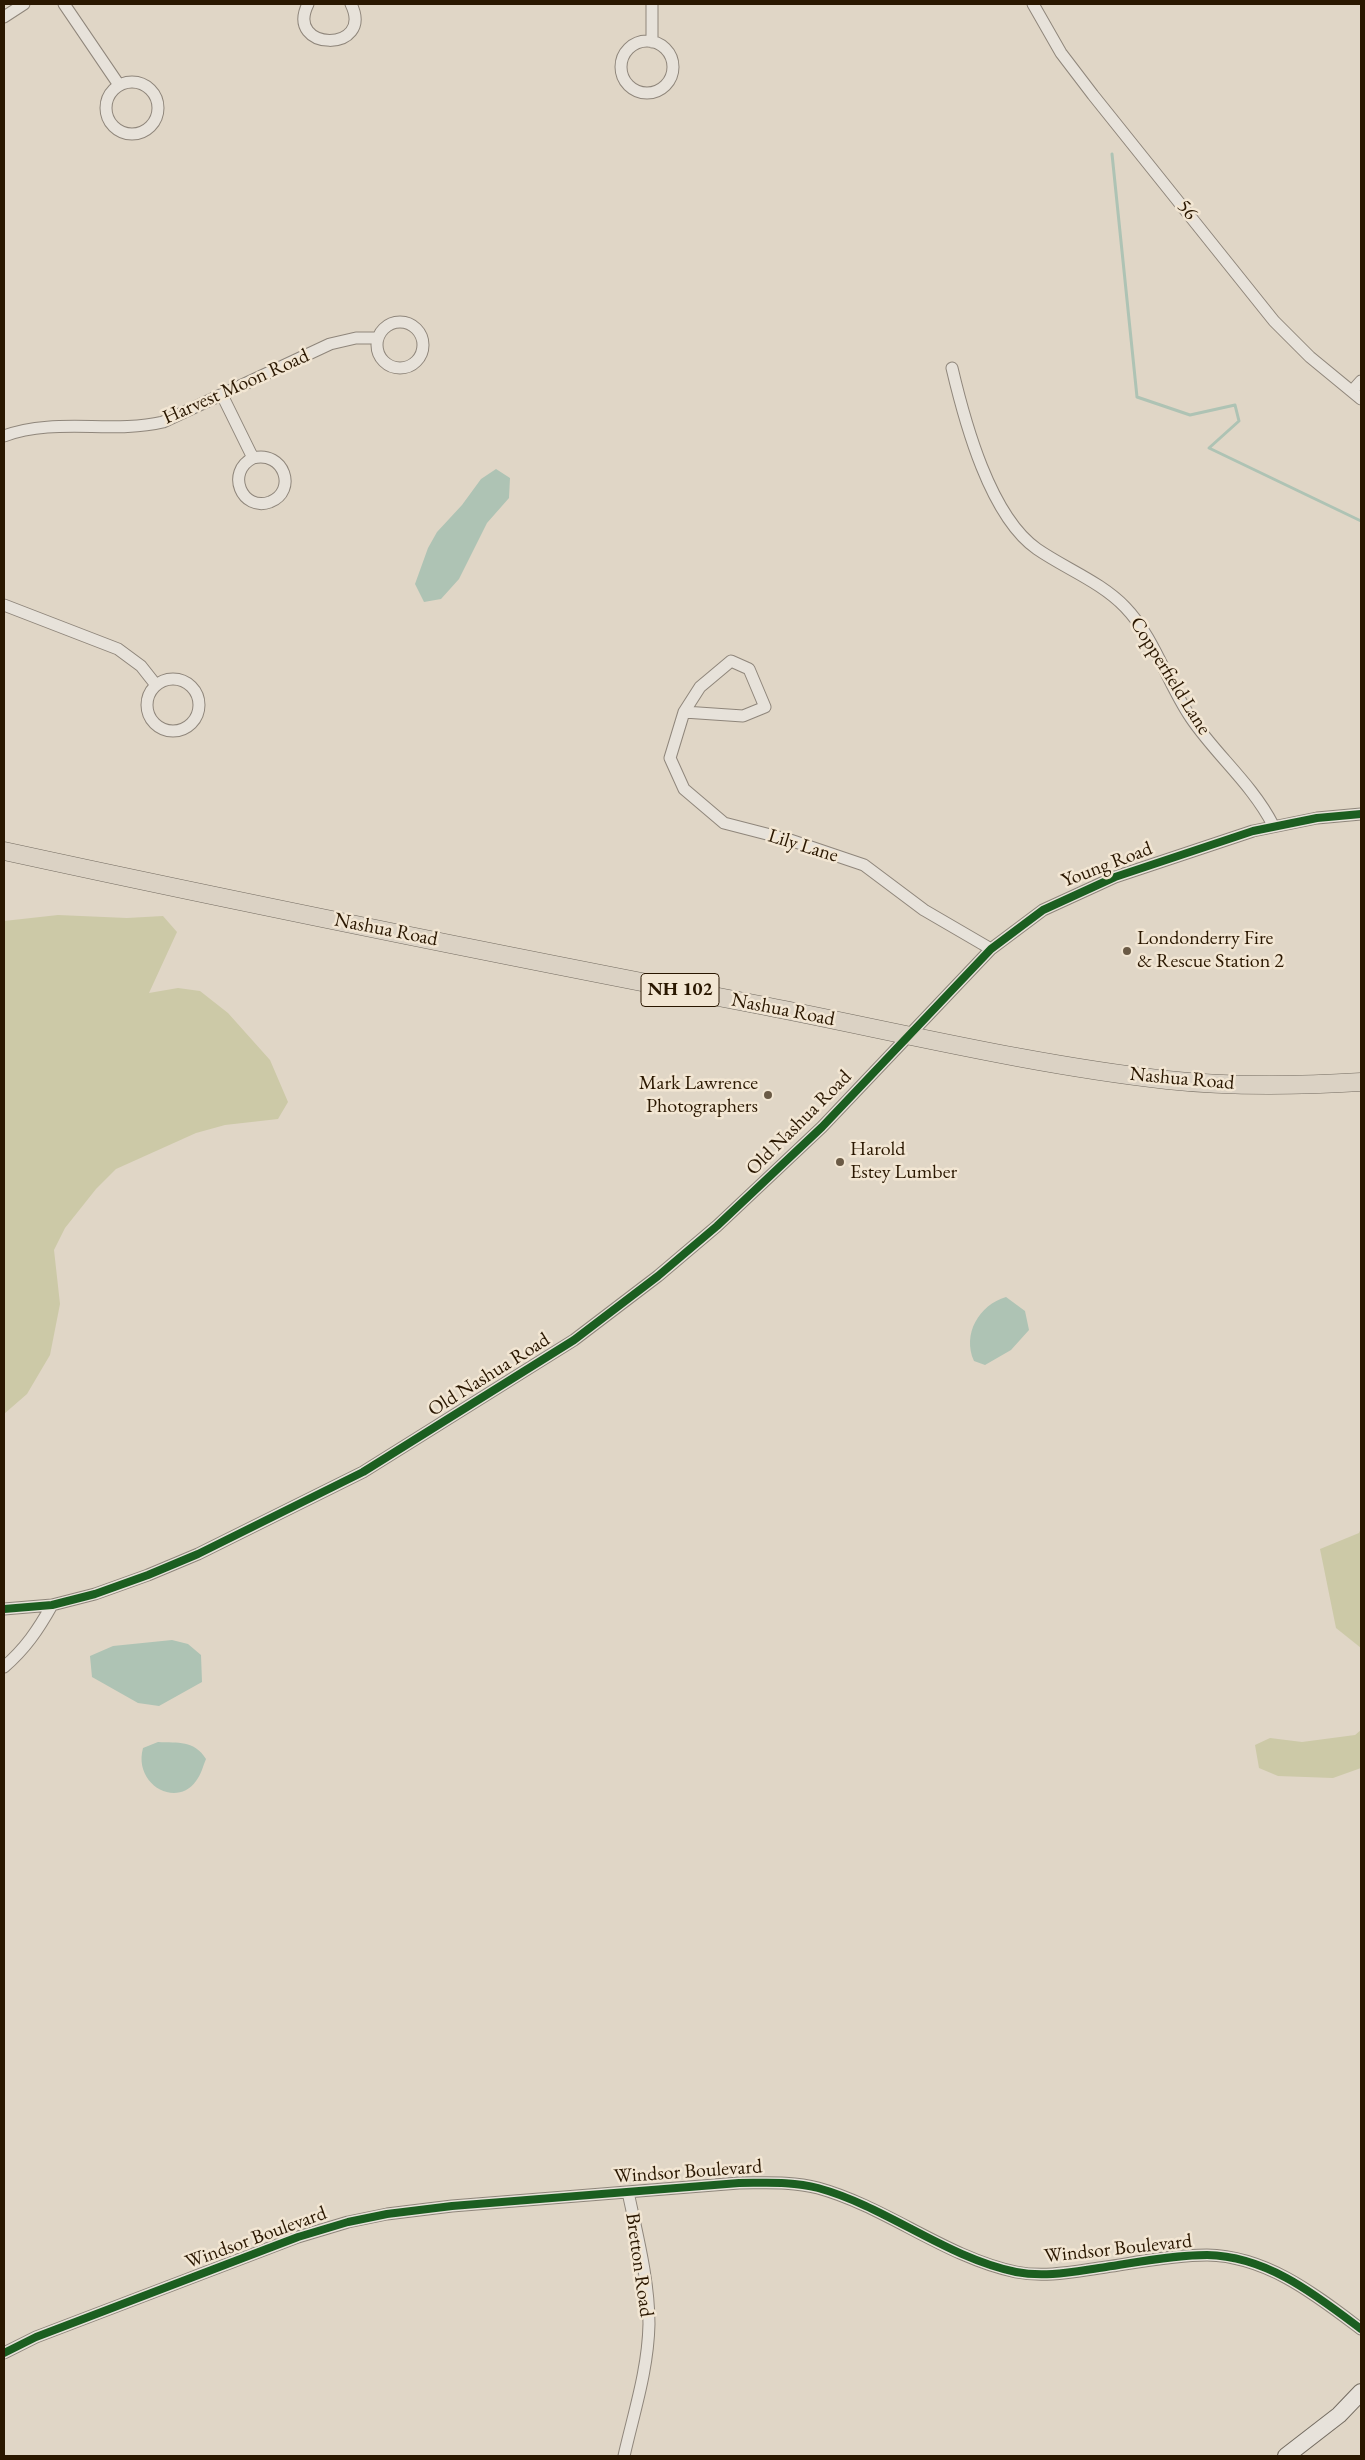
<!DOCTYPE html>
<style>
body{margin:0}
#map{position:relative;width:1365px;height:2460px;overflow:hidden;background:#e0d6c6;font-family:"EB Garamond",serif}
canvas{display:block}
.frame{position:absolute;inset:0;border:5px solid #2a1700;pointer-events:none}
</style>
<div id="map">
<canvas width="1365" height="2460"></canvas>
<div class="frame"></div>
</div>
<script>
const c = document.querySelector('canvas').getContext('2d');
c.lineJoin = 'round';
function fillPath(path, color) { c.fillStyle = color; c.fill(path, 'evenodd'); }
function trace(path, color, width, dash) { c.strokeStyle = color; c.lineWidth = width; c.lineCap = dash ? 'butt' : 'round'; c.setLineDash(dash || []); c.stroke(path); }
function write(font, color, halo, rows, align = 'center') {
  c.font = font + ' "EB Garamond",serif'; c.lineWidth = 5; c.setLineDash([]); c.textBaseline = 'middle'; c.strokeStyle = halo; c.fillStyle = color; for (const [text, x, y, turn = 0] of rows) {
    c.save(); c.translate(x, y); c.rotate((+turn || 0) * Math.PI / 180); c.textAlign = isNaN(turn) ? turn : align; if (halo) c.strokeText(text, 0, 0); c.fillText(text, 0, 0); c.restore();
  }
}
const green = new Path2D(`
 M 58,915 L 127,918 L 163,916 L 177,932 L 149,993 L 178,988 L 200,991 L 228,1013 L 270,1060 L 288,1102 L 278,1119 L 225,1125 L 196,1133 L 116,1169 L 96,1189 L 65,1228 L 54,1250 L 60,1304 L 50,1355 L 27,1394 L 4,1414 L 4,921 Z
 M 1361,1528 L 1361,1648 L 1336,1628 L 1320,1549 L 1359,1533 Z
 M 1361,1730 L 1361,1768 L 1333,1778 L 1278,1776 L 1259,1768 L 1255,1745 L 1270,1738 L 1302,1742 L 1355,1735 Z`);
const water = new Path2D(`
 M 496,469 L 510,478 L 509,498 L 487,523 L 459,579 L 441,599 L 424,602 L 415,584 L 428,548 L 437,532 L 462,505 L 481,479 Z
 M 1006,1297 L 1025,1311 L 1029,1330 L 1011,1350 L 985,1365 L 974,1361 C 962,1334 979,1305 1006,1297 Z
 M 172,1640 L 188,1644 L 201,1655 L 202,1682 L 159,1706 L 138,1703 L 92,1677 L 90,1656 L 113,1646 Z
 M 158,1742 C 178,1743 194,1740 206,1759 C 203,1766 201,1775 196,1781 C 176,1809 133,1784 143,1748 Z`);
const stream = new Path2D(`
 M 1112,154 L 1137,397 L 1190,415 L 1235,405 L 1239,421 L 1209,448 L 1361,521`);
const minor = new Path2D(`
 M 64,4 L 119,85
 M 308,4 C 284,52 375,53 351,4
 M 652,4 L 652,42
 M 1033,4 L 1061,53 L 1093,95 L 1274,321 L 1310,357 L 1361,399
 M 4,17 L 24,4
 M621 67a26 26 0 1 1 52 0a26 26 0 1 1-52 0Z
 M106 108a26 26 0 1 1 52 0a26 26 0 1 1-52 0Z
 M377 345a23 23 0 1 1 46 0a23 23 0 1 1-46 0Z
 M 952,368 C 965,423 990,516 1037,549 C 1066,569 1101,582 1125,607 C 1155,638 1167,683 1191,718 C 1216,755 1252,784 1273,825
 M 1352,391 L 1361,381
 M 222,395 L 253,458 C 284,450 298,491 270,502 C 242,512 225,472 253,458
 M 4,436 C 55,417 111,434 163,422 L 330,344 L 356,338 L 377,338
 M 4,605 L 118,649 L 141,666 L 156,685
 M147 705a26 26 0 1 1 52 0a26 26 0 1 1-52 0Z
 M 684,712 L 743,716 L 765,707 L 749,669 L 731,661 L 700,687 L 684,712 L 670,758 L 684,789 L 724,823 L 790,840 L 864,865 L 924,910 L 991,949
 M 4,1609 L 52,1605 L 95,1594 L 148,1575 L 198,1554 L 363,1472 L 574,1340 L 658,1276 L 717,1226 L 822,1127 L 991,949 L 1043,910 L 1115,877 L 1253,831 L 1317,818 L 1361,814
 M 4,1667 C 25,1649 38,1630 52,1605
 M 4,2353 L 36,2337 L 298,2237 L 348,2222 L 387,2214 L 452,2206 L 739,2183 C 765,2183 792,2181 818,2188 C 887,2207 945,2257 1016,2272 C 1046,2278 1076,2271 1106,2267 C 1139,2262 1174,2255 1207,2255 C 1267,2256 1316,2295 1361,2329
 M 624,2456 C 634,2412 648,2370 649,2324 C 649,2280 637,2235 628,2192`);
const secondary = new Path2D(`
 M 1286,2456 L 1339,2415 L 1361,2392`);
const primary = new Path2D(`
 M 4,851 C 257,906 511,957 765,1006 C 898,1032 1032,1065 1167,1080 C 1232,1087 1296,1086 1361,1082`);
const cycleway = new Path2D(`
 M 4,1609 L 52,1605 L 95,1594 L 148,1575 L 198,1554 L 363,1472 L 574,1340 L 658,1276 L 717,1226 L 822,1127 L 991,949 L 1043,910 L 1115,877 L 1253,831 L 1317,818 L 1361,814
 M 4,2353 L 36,2337 L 298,2237 L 348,2222 L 387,2214 L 452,2206 L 739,2183 C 765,2183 792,2181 818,2188 C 887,2207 945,2257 1016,2272 C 1046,2278 1076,2271 1106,2267 C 1139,2262 1174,2255 1207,2255 C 1267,2256 1316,2295 1361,2329`);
const markers = [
 [1127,951,5,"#6a5a45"],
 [768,1095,5,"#6a5a45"],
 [840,1162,5,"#6a5a45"]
];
const shields = [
 [680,990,78]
];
const shieldNames = [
 ["NH 102",680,990]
];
const streetNames = [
 ["56",1187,210,51],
 ["Harvest Moon Road",236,387,-24],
 ["Copperfield Lane",1170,676,58],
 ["Lily Lane",803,846,17],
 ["Young Road",1107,865,-21],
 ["Nashua Road",386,930,11],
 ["Nashua Road",783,1010,11],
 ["Nashua Road",1182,1079,5],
 ["Old Nashua Road",799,1123,-45],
 ["Old Nashua Road",489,1375,-32],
 ["Windsor Boulevard",688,2172,-4],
 ["Windsor Boulevard",256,2238,-20],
 ["Windsor Boulevard",1118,2249,-6],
 ["Bretton Road",639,2265,82]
];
const poiNames = [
 ["Londonderry Fire",1137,939],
 ["& Rescue Station 2",1137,962],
 ["Mark Lawrence",758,1084,"right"],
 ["Photographers",758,1107,"right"],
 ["Harold",850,1150],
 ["Estey Lumber",850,1173]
];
fillPath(green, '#ccc9a7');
fillPath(water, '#aec3b4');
trace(stream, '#aec3b4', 3);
trace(minor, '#8f867b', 13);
trace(secondary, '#746c61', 18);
trace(primary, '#746c61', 19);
trace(minor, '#e7e2da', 11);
trace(secondary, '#e7e2da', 16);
trace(primary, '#dbd2c4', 18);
trace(cycleway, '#1b5e20', 8);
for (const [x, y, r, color] of markers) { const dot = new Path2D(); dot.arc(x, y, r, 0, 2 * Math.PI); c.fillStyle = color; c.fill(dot); trace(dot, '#f2e6d3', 2); }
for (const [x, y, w] of shields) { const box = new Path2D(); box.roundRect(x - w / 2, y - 16.5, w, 33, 4); c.fillStyle = '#f2e6d3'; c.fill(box); trace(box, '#2a1700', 1); }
write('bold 19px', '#2a1700', null, shieldNames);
write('20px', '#2a1700', '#f2e6d3', streetNames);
write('20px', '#2a1700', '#f2e6d3', poiNames, 'left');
</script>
